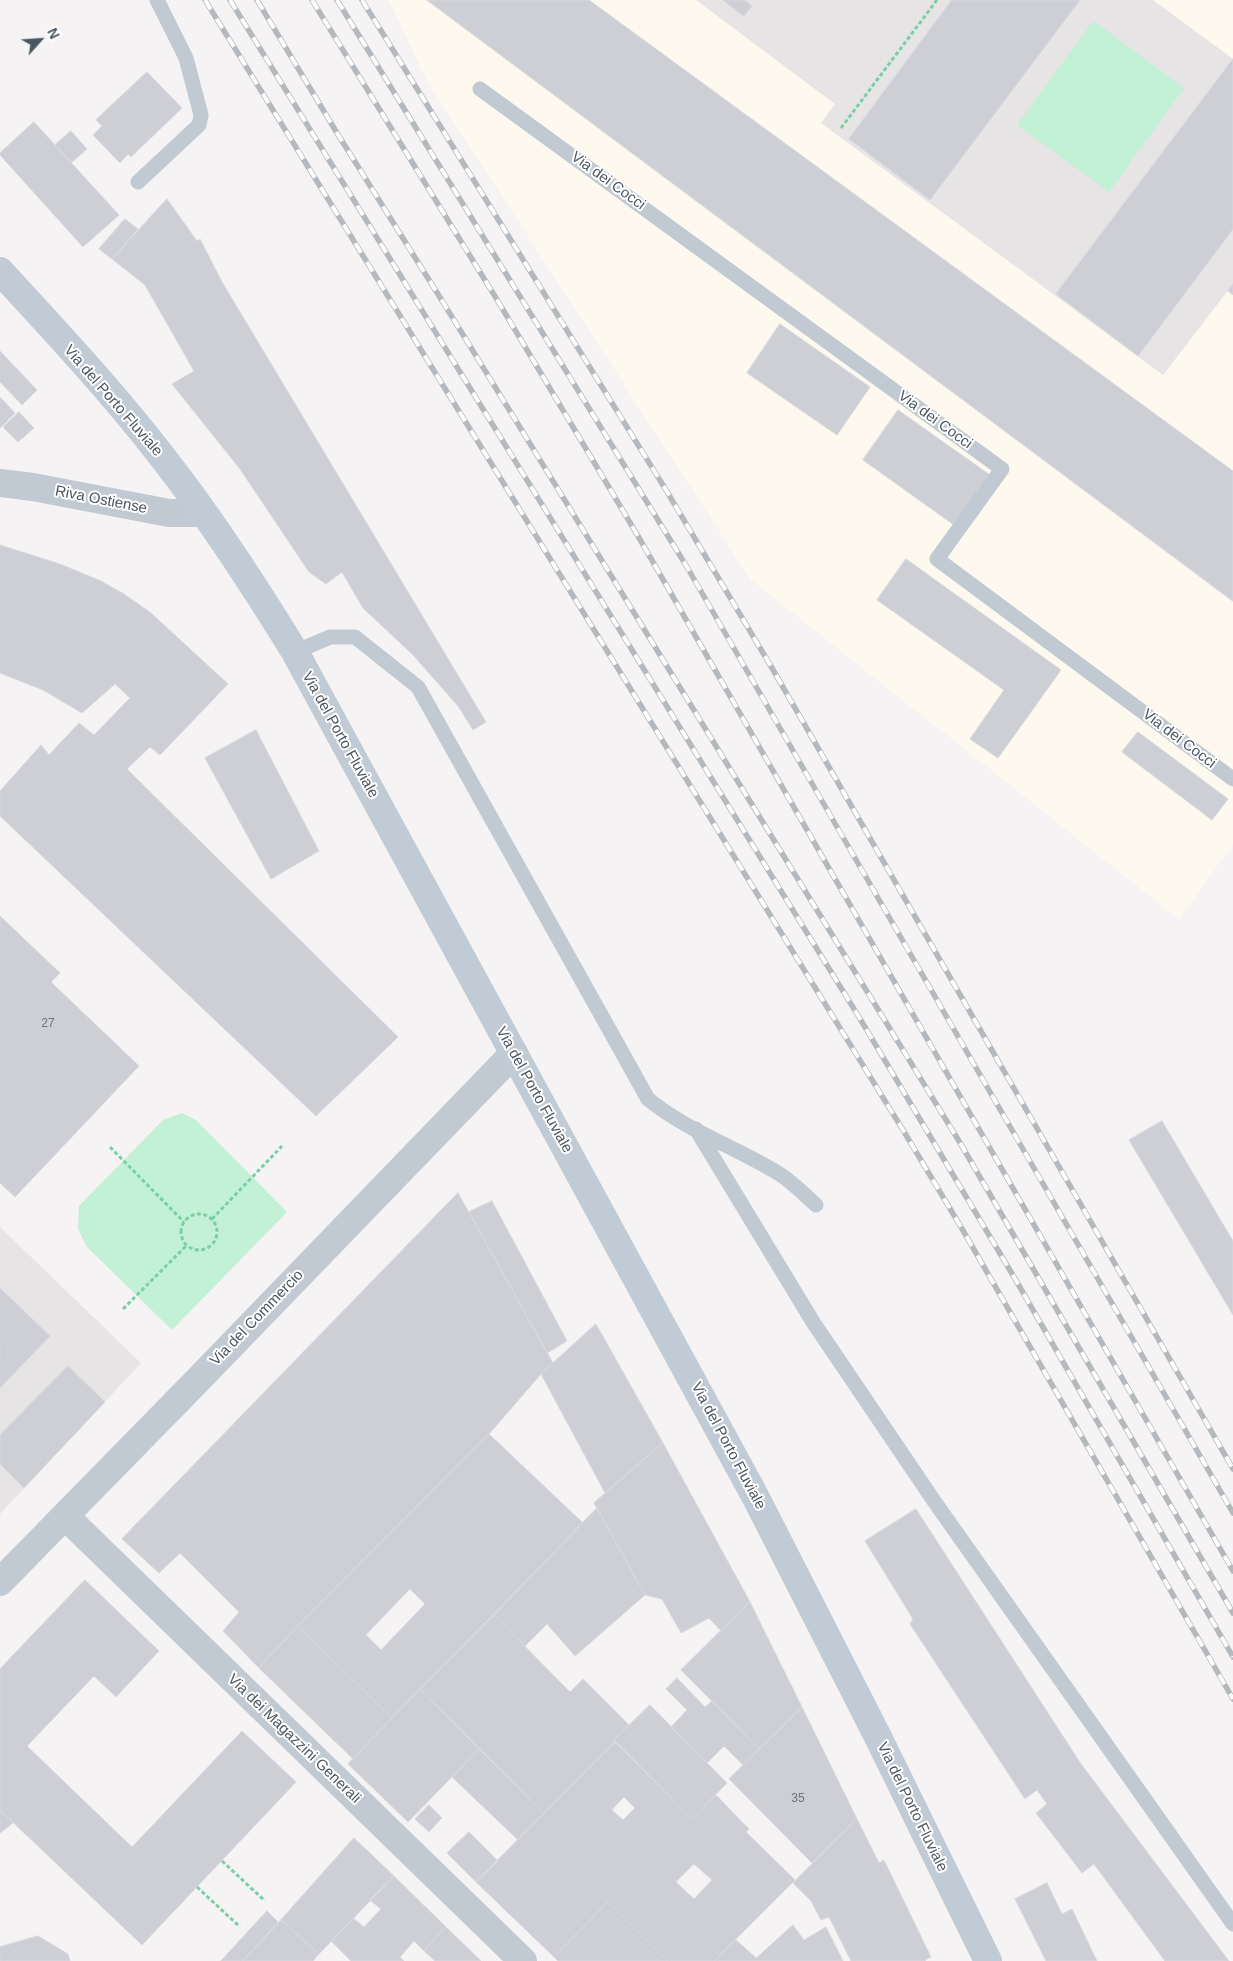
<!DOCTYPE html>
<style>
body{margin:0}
#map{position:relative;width:1233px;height:1961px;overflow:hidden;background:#f5f3f3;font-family:Helvetica,sans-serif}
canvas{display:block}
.north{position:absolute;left:15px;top:15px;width:50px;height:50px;-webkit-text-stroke:4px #fff;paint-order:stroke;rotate:64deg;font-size:14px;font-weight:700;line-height:20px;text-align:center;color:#4a5661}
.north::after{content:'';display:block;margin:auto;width:18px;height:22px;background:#4a5661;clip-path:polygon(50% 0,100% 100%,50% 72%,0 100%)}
</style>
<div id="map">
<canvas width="1233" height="1961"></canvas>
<div class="north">N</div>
</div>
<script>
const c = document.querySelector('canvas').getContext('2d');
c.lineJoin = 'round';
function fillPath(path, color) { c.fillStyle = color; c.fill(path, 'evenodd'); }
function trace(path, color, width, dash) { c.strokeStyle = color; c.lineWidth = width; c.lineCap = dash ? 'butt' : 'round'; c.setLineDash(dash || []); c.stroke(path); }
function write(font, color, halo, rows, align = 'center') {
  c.font = font + ' Helvetica,sans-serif'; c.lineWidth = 4; c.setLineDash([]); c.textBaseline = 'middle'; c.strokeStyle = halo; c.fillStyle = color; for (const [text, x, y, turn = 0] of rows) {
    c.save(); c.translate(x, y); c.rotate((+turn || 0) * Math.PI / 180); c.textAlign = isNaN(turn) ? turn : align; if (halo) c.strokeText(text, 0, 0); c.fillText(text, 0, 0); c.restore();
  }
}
const commercial = new Path2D(`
 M 389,0 L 1233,0 L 1233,844 L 1179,919 L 751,580 L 426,79 Z`);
const education = new Path2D(`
 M 696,0 L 1153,0 L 1233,59 L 1233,284 L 1163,375 L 821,123 L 835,104 Z
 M 0,1227 L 141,1363 L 0,1514 Z`);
const green = new Path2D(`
 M 1093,21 L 1184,88 L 1109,192 L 1017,125 Z
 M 182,1113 L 196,1120 L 287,1212 L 172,1330 L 87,1247 L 78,1229 L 79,1206 L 163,1120 Z`);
const building = new Path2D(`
 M 427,0 L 589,0 L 1233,471 L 1233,601 Z
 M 723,0 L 744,0 L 752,6 L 744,16 Z
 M 952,0 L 1080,0 L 930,200 L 849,139 Z
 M 1233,59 L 1233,229 L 1138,356 L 1056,294 Z
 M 147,72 L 182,108 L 131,157 L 128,154 L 120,163 L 93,135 L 102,126 L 96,120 Z
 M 34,122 L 119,215 L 83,247 L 0,155 L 0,153 Z
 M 71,131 L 87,149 L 71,163 L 55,145 Z
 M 167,199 L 197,241 L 200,239 L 222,282 L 486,722 L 473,730 L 458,706 L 413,655 L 363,608 L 342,572 L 326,584 L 309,572 L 240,469 L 172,384 L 194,371 L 145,285 L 112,259 Z
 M 125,219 L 138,229 L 112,259 L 99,249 Z
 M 1233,284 L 1233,295 L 1228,291 Z
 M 780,324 L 870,387 L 837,435 L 747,373 Z
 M 0,351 L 37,390 L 22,405 L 0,382 Z
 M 0,397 L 15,413 L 0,428 Z
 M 898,410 L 990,475 L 954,525 L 863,460 Z
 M 19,412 L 34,428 L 18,442 L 3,427 Z
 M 0,545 L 60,564 L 101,581 L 124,594 L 151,613 L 228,684 L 160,755 L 150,747 L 127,769 L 398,1037 L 316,1116 L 0,816 L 0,791 L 41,745 L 49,755 L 79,723 L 94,735 L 130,698 L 115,684 L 82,713 L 43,690 L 0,673 Z
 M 906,559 L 1061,670 L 998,758 L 970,739 L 1004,690 L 877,600 Z
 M 256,730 L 319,851 L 271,879 L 205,758 Z
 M 1138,732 L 1228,799 L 1212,820 L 1122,752 Z
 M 0,916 L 60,973 L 51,982 L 139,1066 L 15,1197 L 0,1183 Z
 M 1162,1121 L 1233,1241 L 1233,1315 L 1129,1140 Z
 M 458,1193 L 553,1363 L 541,1374 L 489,1434 L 298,1626 L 259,1668 L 223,1631 L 239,1612 L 180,1553 L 159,1573 L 122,1539 Z
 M 492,1201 L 567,1341 L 547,1353 L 469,1212 Z
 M 0,1288 L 50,1336 L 0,1388 Z
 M 596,1324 L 663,1443 L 605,1493 L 541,1374 Z
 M 68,1366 L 105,1402 L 24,1488 L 0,1464 L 0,1435 Z
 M 489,1434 L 583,1523 L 392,1718 L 298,1626 ZM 410,1589 L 425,1604 L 381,1650 L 366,1635 Z
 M 663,1443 L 750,1602 L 721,1631 L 709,1618 L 681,1633 L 662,1599 L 645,1595 L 594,1503 Z
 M 597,1508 L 645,1595 L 575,1656 L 547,1624 L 525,1646 L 494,1615 Z
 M 916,1509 L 1081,1764 L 1229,1961 L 1165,1961 L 1094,1864 L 1082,1873 L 1036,1813 L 1047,1804 L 1037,1790 L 1025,1799 L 910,1624 L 913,1619 L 865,1541 Z
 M 85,1580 L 159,1651 L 116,1697 L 94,1676 L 27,1746 L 132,1847 L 242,1731 L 296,1782 L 142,1945 L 0,1810 L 0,1669 Z
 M 750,1602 L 802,1707 L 759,1749 L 681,1670 Z
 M 494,1615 L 570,1692 L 583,1679 L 629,1725 L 614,1740 L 615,1742 L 544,1813 L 420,1689 Z
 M 298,1626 L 392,1718 L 353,1759 L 259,1668 Z
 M 677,1678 L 705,1707 L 712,1701 L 759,1749 L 743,1765 L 724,1746 L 707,1763 L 671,1727 L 687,1710 L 666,1689 Z
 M 420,1689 L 479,1749 L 408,1822 L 348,1764 Z
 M 650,1705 L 727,1783 L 692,1819 L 614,1740 Z
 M 802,1707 L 857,1819 L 812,1863 L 729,1779 Z
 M 615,1742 L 692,1819 L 716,1795 L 749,1829 L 746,1832 L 795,1880 L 714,1961 L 667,1961 L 608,1902 L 554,1957 L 476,1882 ZM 624,1797 L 635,1808 L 623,1820 L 612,1810 ZM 694,1864 L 712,1880 L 694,1899 L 676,1882 Z
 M 479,1749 L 544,1813 L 518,1840 L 452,1777 Z
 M 429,1805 L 442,1818 L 429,1832 L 415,1819 Z
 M 0,1810 L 13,1823 L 0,1833 Z
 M 857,1819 L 879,1863 L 884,1860 L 931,1957 L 925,1960 L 926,1961 L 851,1961 L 829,1917 L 821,1920 L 811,1901 L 793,1883 Z
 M 469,1832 L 498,1861 L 476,1882 L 447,1853 Z
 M 354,1838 L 394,1876 L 319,1954 L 281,1920 Z
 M 394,1876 L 446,1927 L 424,1951 L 414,1941 L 400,1957 L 404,1961 L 351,1961 L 331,1941 L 353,1918 L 364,1927 L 381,1909 L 370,1900 Z
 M 1047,1883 L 1062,1914 L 1072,1909 L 1097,1961 L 1046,1961 L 1015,1899 Z
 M 608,1902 L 667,1961 L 558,1961 L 554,1957 Z
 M 267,1911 L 278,1922 L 243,1961 L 221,1961 Z
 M 281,1920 L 319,1954 L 313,1961 L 243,1961 Z
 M 793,1925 L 804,1940 L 826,1927 L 843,1961 L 714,1961 L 736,1940 L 756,1958 Z
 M 446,1927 L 481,1961 L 435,1961 L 424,1951 Z
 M 38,1936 L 68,1954 L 70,1961 L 0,1961 L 0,1947 Z`);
const path = new Path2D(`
 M 841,128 L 937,0
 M 110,1147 L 184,1222
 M181 1232a18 18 0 1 1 36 0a18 18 0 1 1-36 0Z
 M 212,1219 L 282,1146
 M 123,1309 L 186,1246
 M 222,1861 L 265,1901
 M 197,1887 L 240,1927`);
const lane = new Path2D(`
 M 480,89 L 1002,469 L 937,559 L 1233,779
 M 138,182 L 199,125 L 201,115 L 186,58 L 157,0
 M 295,652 L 330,637 L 355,637 L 418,687 L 648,1099 C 687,1131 738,1148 781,1175 C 793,1183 805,1195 816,1205
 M 696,1129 L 813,1322 L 934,1501 L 1233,1924`);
const street = new Path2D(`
 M 0,483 L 33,487 L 169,513 L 203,513
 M 65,1516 L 523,1961
 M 0,1582 L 195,1383 L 514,1053`);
const secondary = new Path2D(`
 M 0,271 C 57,333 116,396 167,463 C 214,523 255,587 295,652 L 755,1496 L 877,1735 L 988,1961`);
const rail = new Path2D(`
 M 205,0 L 903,1130 L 961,1227 L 1233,1699
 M 230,0 L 859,1017 L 1014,1277 L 1233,1657
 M 257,0 L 337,133 L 441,299 L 959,1141 L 1233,1613
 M 312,0 L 496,298 L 638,536 L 1233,1571
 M 337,0 L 687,567 L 1233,1513
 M 362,0 L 666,490 L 772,668 L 1233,1469`);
const numberNames = [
 ["27",48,1024],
 ["35",798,1799]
];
const streetNames = [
 ["Via dei Cocci",608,181,36],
 ["Via del Porto Fluviale",113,401,49],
 ["Via dei Cocci",935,420,36],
 ["Riva Ostiense",101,500,11],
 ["Via del Porto Fluviale",340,735,61],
 ["Via dei Cocci",1179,739,37],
 ["Via del Porto Fluviale",534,1090,61],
 ["Via del Commercio",257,1318,-46],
 ["Via del Porto Fluviale",728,1446,62],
 ["Via dei Magazzini Generali",294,1739,44],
 ["Via del Porto Fluviale",912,1807,64]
];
fillPath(commercial, '#fdf9ef');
fillPath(education, '#e6e4e5');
fillPath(green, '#c3f1d5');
fillPath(building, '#cdcfd5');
trace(building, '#d7d9de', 1);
trace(path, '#7ad0a6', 3, [4, 2.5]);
trace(lane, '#c1cad2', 15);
trace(street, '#c1cad2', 28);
trace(secondary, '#c1cbd6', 28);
trace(rail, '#b5b8bd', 5.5);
trace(rail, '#fff', 4, [11]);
write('12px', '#6b747e', null, numberNames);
write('15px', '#4a5661', '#fff', streetNames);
</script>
